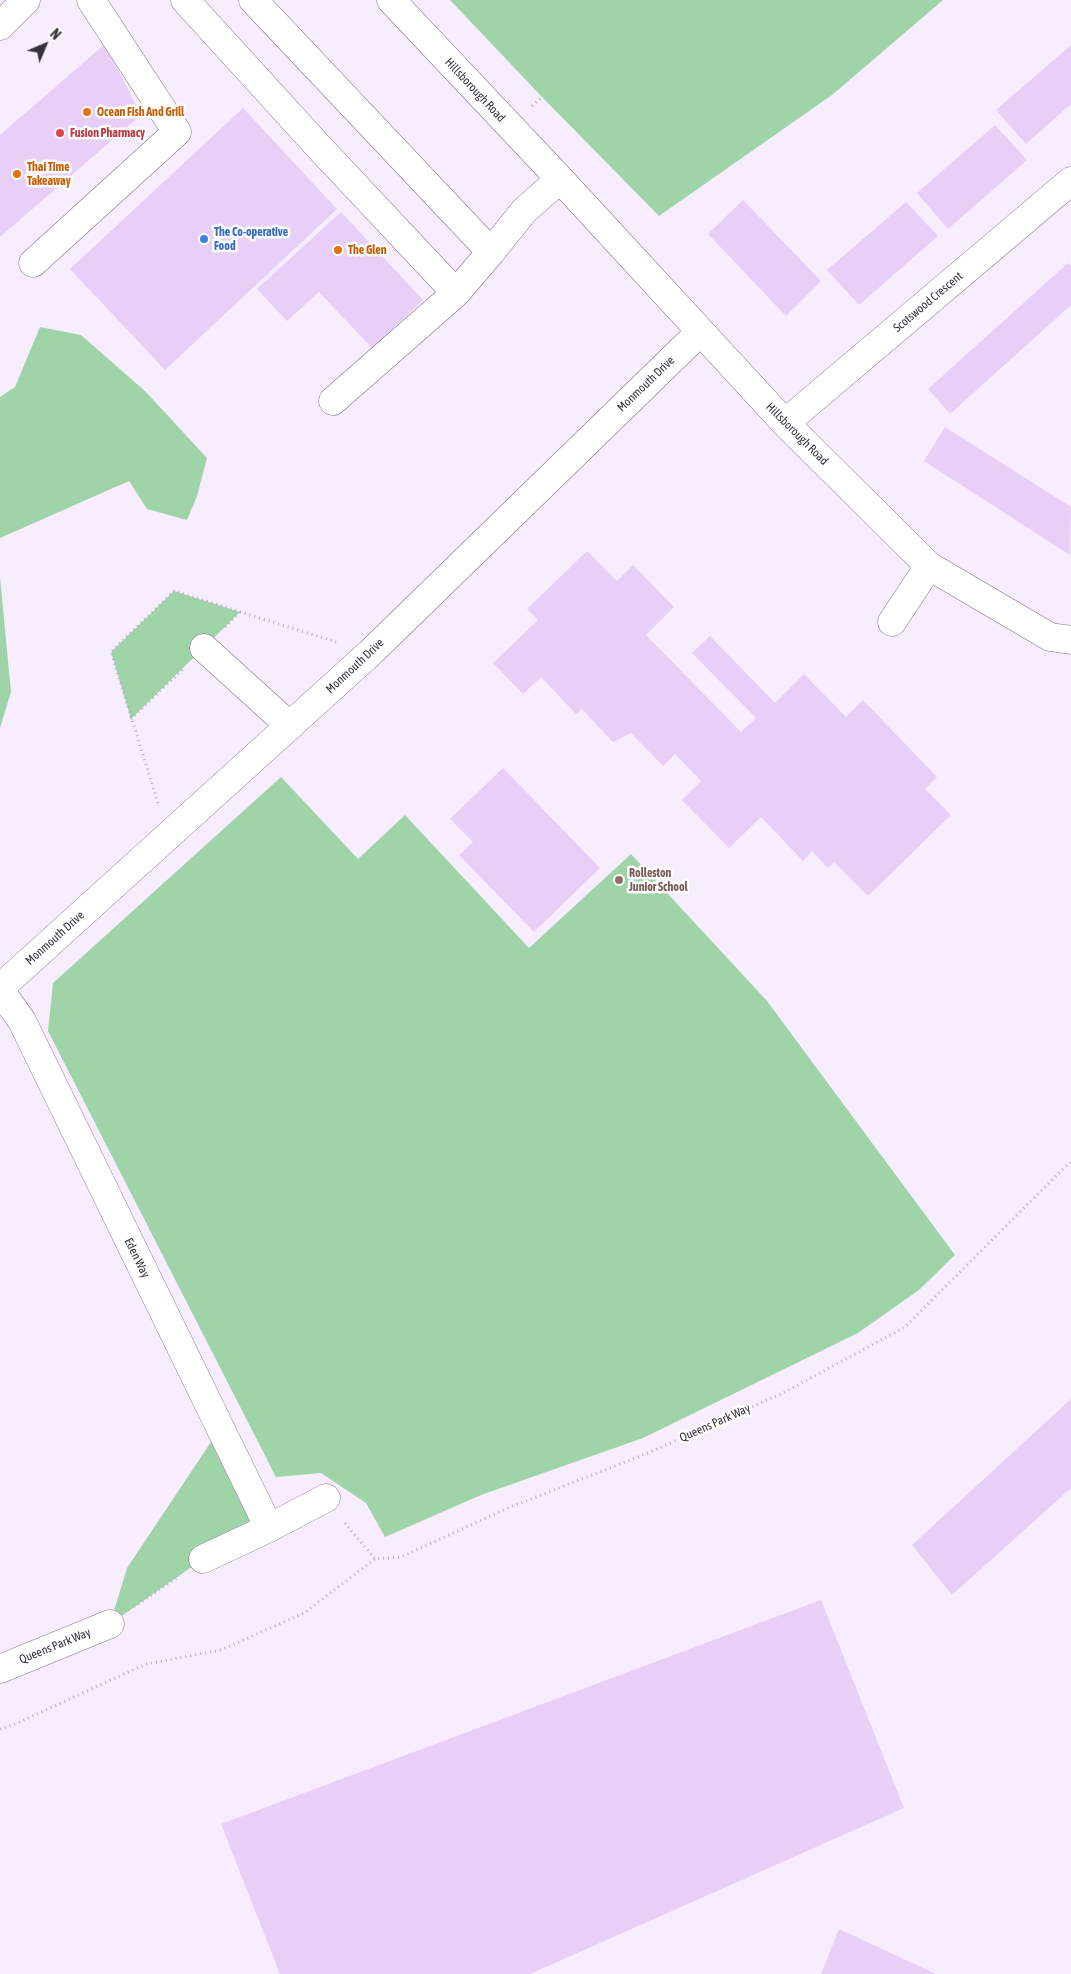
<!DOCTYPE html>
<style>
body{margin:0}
#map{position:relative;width:1071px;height:1974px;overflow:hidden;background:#f8ecff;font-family:"Asap Condensed",sans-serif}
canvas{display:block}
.north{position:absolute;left:20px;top:20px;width:50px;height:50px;-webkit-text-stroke:4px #fefefe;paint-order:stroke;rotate:45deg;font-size:14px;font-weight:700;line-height:20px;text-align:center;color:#37313b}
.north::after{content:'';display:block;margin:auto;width:18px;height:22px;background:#37313b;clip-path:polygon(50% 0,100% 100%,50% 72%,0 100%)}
</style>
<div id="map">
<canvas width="1071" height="1974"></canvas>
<div class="north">N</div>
</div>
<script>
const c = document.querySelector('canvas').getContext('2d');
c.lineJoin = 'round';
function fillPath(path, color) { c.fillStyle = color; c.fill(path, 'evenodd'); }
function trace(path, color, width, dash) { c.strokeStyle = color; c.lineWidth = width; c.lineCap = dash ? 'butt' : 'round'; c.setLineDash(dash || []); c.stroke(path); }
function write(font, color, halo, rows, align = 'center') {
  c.font = font + ' "Asap Condensed",sans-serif'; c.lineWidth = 5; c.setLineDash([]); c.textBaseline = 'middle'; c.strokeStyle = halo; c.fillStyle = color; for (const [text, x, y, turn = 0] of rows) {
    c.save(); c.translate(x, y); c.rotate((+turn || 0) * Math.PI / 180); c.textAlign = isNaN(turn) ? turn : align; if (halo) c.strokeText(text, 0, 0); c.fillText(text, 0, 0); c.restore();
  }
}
const green = new Path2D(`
 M 450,0 L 943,0 L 832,95 L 659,216 L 542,97 Z
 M 40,327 L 81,335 L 146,392 L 207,458 L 197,496 L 187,520 L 147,509 L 129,481 L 0,538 L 0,397 L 15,387 Z
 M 0,577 L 11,692 L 0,728 Z
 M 174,591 L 240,612 L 131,719 L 111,652 Z
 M 281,777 L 358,859 L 405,815 L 529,948 L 631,854 L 767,1001 L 955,1255 L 919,1290 L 858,1333 L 643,1438 L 481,1495 L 385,1537 L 366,1503 L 321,1473 L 276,1477 L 48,1031 L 53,983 Z
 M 213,1439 L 269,1528 L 203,1559 L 110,1624 L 127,1568 Z`);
const building = new Path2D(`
 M 105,44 L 141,115 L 0,237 L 0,135 Z
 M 1071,45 L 1071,104 L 1026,144 L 996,110 Z
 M 243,108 L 337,209 L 165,370 L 70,269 Z
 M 995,125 L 1027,160 L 948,229 L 917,193 Z
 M 743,200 L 821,281 L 786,316 L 708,234 Z
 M 906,202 L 938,236 L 859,305 L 827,270 Z
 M 341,212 L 423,300 L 372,348 L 319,292 L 287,321 L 257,289 Z
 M 1068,263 L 1071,266 L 1071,305 L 950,414 L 928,389 Z
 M 945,427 L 1071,507 L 1070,555 L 924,461 Z
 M 587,551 L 617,581 L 633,565 L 674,607 L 646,635 L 741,732 L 756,718 L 692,653 L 710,636 L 775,703 L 804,674 L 846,717 L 863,700 L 937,777 L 925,789 L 951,815 L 868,896 L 834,862 L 828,868 L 812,851 L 803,861 L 761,817 L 729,848 L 682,800 L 701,781 L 675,754 L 663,766 L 631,733 L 613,742 L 582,709 L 576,714 L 541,677 L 523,694 L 493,663 L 538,620 L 527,609 Z
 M 503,768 L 600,868 L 534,932 L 459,855 L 473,842 L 450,819 Z
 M 1071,1399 L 1071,1488 L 952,1595 L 912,1545 Z
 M 821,1600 L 904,1808 L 530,1974 L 280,1974 L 221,1824 Z
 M 839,1929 L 936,1974 L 821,1974 Z`);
const path = new Path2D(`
 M 532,106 L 542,97
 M 225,627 L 240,612
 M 131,719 L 183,669
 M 158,803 L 111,652 L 174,591 L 336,642
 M 345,1523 L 375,1559 L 401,1557 L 508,1508 L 648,1453 L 783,1393 L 905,1327 L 1066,1166 L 1071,1163
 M 134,1607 L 178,1577
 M 0,1729 L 13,1725 L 146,1664 L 221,1650 L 304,1613 L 375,1559`);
const minor = new Path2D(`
 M 185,0 L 318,146 L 456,293 L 491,252 L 253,0
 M 391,0 L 560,179 L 785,423 L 929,566 L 1050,637 L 1071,640
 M 0,26 L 26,0
 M 491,252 L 524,211 L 560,179
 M 33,263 L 177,132 L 91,0
 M 333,401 L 456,293
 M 785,423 L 1071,181
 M 892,622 L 929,566
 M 204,648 L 290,726
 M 0,988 L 370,653 L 700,332
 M 0,990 L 22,1021 L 269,1528 L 203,1559
 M 269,1528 L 326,1498
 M 0,1669 L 110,1624`);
const markers = [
 [87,112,5,"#e8710a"],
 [60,133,5,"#e0444e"],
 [17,174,5,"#e8710a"],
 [204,239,5,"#3f7fe0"],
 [338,250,5,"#e8710a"],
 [619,880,5,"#8d6e63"]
];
const streetNames = [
 ["Hillsborough Road",475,90,47],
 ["Scotswood Crescent",928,302,-40],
 ["Monmouth Drive",646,384,-44],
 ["Hillsborough Road",797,434,45],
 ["Monmouth Drive",355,666,-43],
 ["Monmouth Drive",55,938,-42],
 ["Eden Way",137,1258,64],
 ["Queens Park Way",715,1423,-24],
 ["Queens Park Way",55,1646,-22]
];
const foodNames = [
 ["Ocean Fish And Grill",97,112],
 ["Thai Time",27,167],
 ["Takeaway",27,181],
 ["The Glen",348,250]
];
const healthNames = [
 ["Fusion Pharmacy",70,133]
];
const shopNames = [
 ["The Co-operative",214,232],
 ["Food",214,246]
];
const educationNames = [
 ["Rolleston",629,873],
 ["Junior School",629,887]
];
fillPath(green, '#9fd4a9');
fillPath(building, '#e8cff7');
trace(minor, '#817388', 29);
trace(path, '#b6acbc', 3, [1, 4]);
trace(minor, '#fff', 28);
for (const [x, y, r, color] of markers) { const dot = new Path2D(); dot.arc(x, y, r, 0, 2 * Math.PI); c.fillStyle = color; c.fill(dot); trace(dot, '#fefefe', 2); }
write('12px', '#37313b', '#fefefe', streetNames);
write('bold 12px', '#c56008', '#fefefe', foodNames, 'left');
write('bold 12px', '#be3a42', '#fefefe', healthNames, 'left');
write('bold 12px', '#366cbe', '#fefefe', shopNames, 'left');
write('bold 12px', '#785e54', '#fefefe', educationNames, 'left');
</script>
